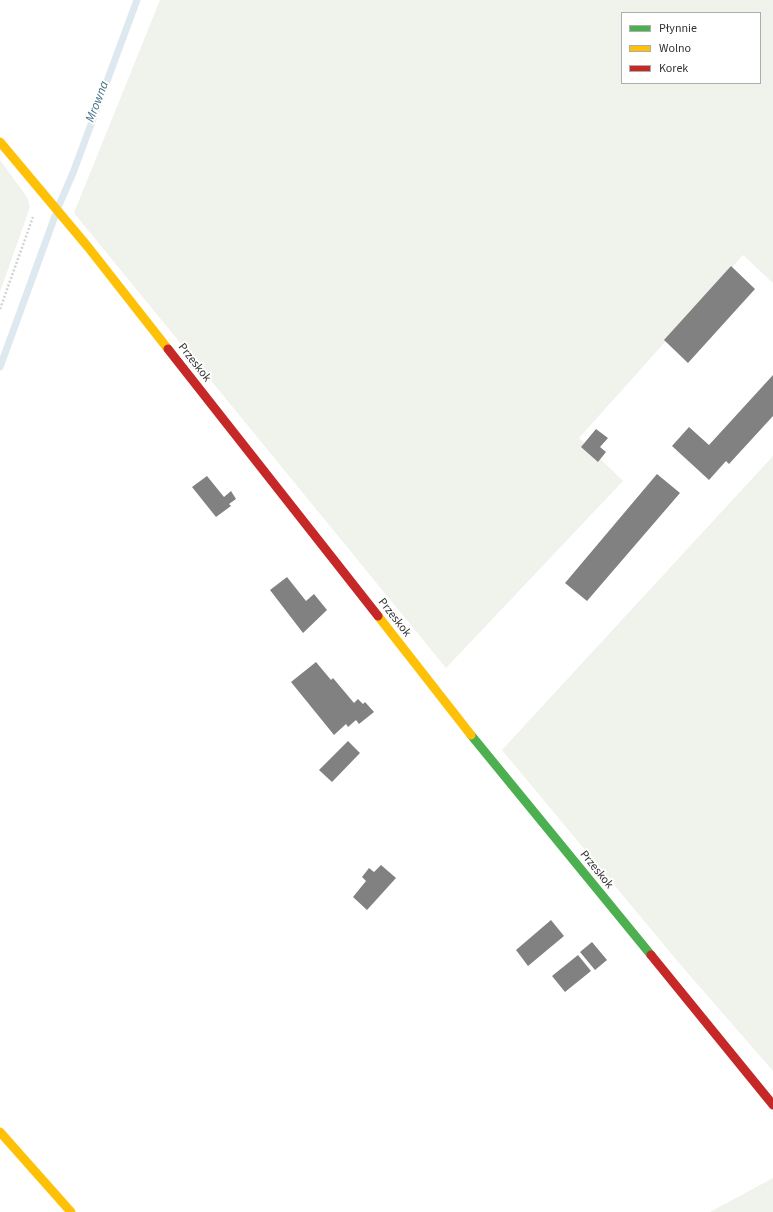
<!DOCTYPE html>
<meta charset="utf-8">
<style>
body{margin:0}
#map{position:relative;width:773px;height:1212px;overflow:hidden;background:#fff;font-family:"Source Sans 3",sans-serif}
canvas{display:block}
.legend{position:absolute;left:621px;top:12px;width:140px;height:72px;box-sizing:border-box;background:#fff;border:1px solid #adadad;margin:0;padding:5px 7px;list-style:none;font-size:12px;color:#333}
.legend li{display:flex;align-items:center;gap:8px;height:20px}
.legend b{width:20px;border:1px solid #adadad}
</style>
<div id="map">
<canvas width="773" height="1212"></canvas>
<ul class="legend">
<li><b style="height:5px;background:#4caf50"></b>Płynnie</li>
<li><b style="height:5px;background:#ffc107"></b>Wolno</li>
<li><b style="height:5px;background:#c62828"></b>Korek</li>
</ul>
</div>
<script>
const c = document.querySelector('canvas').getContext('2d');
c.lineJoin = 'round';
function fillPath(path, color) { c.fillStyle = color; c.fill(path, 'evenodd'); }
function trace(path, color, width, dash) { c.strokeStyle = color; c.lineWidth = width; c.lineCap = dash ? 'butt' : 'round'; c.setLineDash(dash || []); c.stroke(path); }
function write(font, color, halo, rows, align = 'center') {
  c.font = font + ' "Source Sans 3",sans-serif'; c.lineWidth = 4; c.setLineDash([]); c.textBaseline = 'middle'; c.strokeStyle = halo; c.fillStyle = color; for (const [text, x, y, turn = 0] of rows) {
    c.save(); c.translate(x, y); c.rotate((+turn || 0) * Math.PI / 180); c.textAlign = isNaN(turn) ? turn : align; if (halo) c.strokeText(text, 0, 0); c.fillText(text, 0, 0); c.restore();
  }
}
const green = new Path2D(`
 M 160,0 L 773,0 L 773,283 L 743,255 L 579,438 L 623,481 L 446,668 L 74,213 ZM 622,13 L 760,13 L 760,83 L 622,83 Z
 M 0,160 L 27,197 L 30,207 L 0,292 Z
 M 773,456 L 773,1071 L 679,963 L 502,750 Z
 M 773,1178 L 773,1212 L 710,1212 Z`);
const stream = new Path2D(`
 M 59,205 L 73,173 L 137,0
 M 0,367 L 55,216`);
const building = new Path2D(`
 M 731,266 L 755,289 L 688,363 L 664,340 Z
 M 773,375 L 773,416 L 729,464 L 726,461 L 709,480 L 672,446 L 689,427 L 709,445 Z
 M 596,429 L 608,438 L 600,447 L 606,452 L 598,462 L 581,447 Z
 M 657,474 L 680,493 L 587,601 L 565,583 Z
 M 207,476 L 224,497 L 231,491 L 236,499 L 229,504 L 231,506 L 216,517 L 192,487 Z
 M 287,577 L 306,601 L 314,594 L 327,610 L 303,633 L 270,590 Z
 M 316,662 L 331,680 L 333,678 L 354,703 L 358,699 L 363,704 L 365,702 L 374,712 L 359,724 L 356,720 L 348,727 L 346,724 L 334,735 L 291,682 Z
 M 348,741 L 360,753 L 332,782 L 319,770 Z
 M 381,865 L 396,878 L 367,910 L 353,897 L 366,881 L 362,877 L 369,868 L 374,872 Z
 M 551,920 L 564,936 L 528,966 L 516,950 Z
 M 592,942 L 607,960 L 595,970 L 580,952 Z
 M 578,955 L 591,971 L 565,992 L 552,976 Z`);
const path = new Path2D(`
 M 0,309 L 33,217`);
const fast = new Path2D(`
 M 471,735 L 651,955`);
const slow = new Path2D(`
 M 0,142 L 88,247 L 168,349
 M 378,616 L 471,735
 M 0,1132 L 71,1212`);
const jam = new Path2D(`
 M 168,349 L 378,616
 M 651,955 L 773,1105`);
const streetNames = [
 ["Przeskok",194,363,52],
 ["Przeskok",394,618,52],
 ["Przeskok",596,870,51]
];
const waterNames = [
 ["Mrowna",98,102,-69]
];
fillPath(green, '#f0f2ec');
trace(stream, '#dde9ef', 7);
fillPath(building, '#818181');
trace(path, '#d3d3d3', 2.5, [2, 2]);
trace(fast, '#4caf50', 9);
trace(slow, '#ffc107', 9);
trace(jam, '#c62828', 9);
write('12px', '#333', '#fff', streetNames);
write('italic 13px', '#49748c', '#fff', waterNames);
</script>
